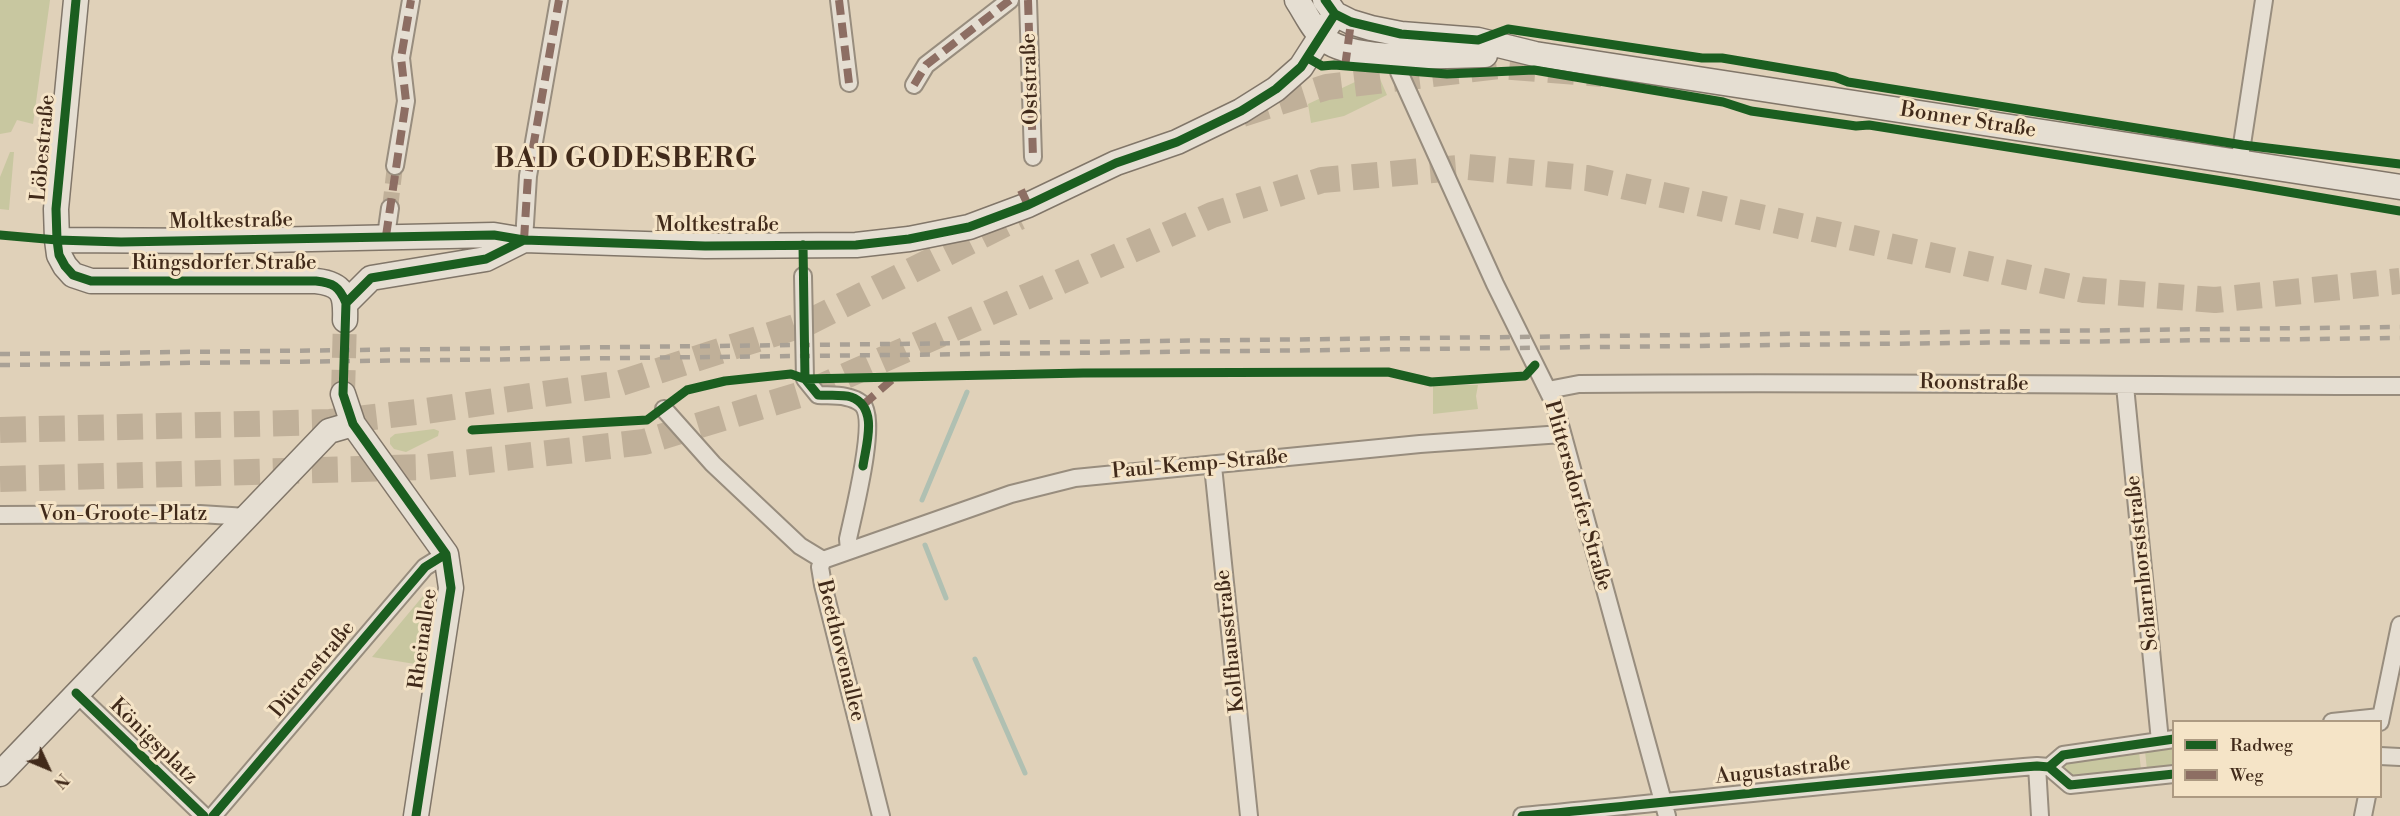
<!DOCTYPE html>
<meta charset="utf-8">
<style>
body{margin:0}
#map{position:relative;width:2400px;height:816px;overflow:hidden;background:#e0d1b9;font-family:"Libre Bodoni",serif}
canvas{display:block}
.legend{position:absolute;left:2172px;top:720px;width:210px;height:78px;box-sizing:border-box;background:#f5e4c7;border:2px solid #ad9a82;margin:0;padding:8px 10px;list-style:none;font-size:18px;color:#412a1a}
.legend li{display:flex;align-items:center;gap:12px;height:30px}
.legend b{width:30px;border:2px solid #ad9a82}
.north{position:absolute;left:18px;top:738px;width:60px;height:60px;-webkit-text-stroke:4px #f5e4c7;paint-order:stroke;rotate:134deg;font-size:16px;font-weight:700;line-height:24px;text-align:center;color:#412a1a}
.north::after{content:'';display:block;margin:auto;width:21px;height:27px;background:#412a1a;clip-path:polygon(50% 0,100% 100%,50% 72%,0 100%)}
</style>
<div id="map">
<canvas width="2400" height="816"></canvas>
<ul class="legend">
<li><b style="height:8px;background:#1b5e20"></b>Radweg</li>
<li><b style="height:8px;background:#8d6e63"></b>Weg</li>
</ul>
<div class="north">N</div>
</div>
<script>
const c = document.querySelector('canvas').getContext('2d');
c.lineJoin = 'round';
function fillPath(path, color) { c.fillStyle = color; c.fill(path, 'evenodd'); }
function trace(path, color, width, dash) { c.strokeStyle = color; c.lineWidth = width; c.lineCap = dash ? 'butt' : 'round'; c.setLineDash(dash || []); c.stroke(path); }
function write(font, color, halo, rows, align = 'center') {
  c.font = font + ' "Libre Bodoni",serif'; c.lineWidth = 6; c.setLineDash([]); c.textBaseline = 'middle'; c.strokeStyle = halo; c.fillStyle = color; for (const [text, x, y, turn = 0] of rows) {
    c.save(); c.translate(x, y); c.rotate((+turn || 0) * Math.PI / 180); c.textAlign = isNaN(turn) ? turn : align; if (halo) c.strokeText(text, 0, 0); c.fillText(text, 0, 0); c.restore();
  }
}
const green = new Path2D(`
 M 0,0 L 50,0 L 33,124 L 17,120 L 11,132 L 0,134 Z
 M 1372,74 L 1380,79 L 1387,95 L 1344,116 L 1311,123 L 1308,104 Z
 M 10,152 L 14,152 L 9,210 L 0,209 L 0,177 Z
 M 1433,385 L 1478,385 L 1476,396 L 1478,409 L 1433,414 Z
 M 434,429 L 439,431 L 438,436 L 406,452 L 394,449 L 390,444 L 390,438 L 395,434 Z
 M 428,590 L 432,592 L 433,600 L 421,665 L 372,657 Z
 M 2173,748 L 2173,767 L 2147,770 L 2145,751 Z
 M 2139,751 L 2141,770 L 2076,776 L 2069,776 L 2064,771 L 2065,762 Z`);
const stream = new Path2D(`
 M 922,500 L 967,392
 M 925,545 L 946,598
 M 975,659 L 1025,773`);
const streetTunnel = new Path2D(`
 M 390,208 L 395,166`);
const secondaryTunnel = new Path2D(`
 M 343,394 L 345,320`);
const primaryTunnel = new Path2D(`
 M 1242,114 L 1327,87 L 1499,66 L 1602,74
 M 0,430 L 330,422 L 425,411 L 621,383 L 807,323 L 1019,217
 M 0,479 L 428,467 L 644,442 L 809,392 L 1212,215 L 1322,180 L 1468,167 L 1587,178 L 2084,290 L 2215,300 L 2400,281`);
const street = new Path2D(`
 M 839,0 L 849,83
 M 1028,0 L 1033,157
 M 1400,56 L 1399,72 L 1495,284 L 1554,403 L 1667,816
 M 914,85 L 926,65 L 1010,0
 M 2239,164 L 2264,0
 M 395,166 L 406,101 L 401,58 L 411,0
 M 386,236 L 390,208
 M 524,240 L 528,176 L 559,0
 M 803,276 L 805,379 L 818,395 C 833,396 850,394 862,404 C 878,420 853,515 848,539 L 849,550
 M 2125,386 L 2160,741
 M 1548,390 L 1579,384 C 1853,381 2126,386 2400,386
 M 664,409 L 713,464 L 800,546 L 823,560
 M 1213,466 L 1249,816
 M 0,515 L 200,514 L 247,517
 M 823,560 L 1011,494 L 1075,478 L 1420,444 L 1562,434
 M 823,560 L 820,567 L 823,585 L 881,816
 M 76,693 L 204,816
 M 2332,722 L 2380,717
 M 2380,722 L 2400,625
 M 2380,756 L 2400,757
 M 2037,766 L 2040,816
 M 2049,767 L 2063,755 L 2174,739
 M 213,816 L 425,567 L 446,554
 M 1522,816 C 1694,800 1865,780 2037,766 L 2049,767 L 2070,785 L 2174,774
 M 2363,816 L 2367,796`);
const secondary = new Path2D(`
 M 76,0 L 56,209 L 57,240 L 59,255 L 65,266 L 73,275 L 91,281 L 316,281 C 343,284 346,294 345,320
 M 1297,0 C 1305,12 1313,30 1324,39 C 1356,64 1444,55 1485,55
 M 1325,0 L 1335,14 L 1351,22 L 1371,28 L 1401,34 L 1478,40 L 1535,54 L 2400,187
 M 57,240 L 219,241 L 494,235 L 524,240 L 705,246 L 856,245 L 909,239 L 969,227 L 1028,205 L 1116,163 L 1177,142 L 1241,111 L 1276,89 L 1301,67 L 1335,14
 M 346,303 L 371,278 L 486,259 L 524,240
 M 343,394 L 353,424 L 446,554 L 451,588 L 416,816
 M 0,774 L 329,431 L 353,424`);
const rail = new Path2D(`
 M 0,354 L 2400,327
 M 0,365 L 2400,338`);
const quiet = new Path2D(`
 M 839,0 L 849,83
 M 1028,0 L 1033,157
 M 1345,67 L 1351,22
 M 914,85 L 926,65 L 1010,0
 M 1021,190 L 1028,205
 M 386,236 L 406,101 L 401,58 L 411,0
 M 524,240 L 528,176 L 559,0
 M 863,405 L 895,377`);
const cycleway = new Path2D(`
 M 76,0 L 56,209 L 57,240 L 59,255 L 65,266 L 73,275 L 91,281 L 316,281 C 333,283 339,286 346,303 L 343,394 L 353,424 L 446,554 L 451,588 L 416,816
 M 1325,0 L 1335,14 L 1351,22 L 1401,34 L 1478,40 L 1508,29 L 1702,58 L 1722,58 L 1835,77 L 1848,82 L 2243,145 L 2400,164
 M 1308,58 L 1322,66 L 1334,65 L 1447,74 L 1534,70 L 1723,102 L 1751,111 L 1856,126 L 1869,125 L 2235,183 L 2400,211
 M 0,235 L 57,240 L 121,242 L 494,235 L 524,240 L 705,246 L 856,245 L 909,239 L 969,227 L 1028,205 L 1116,163 L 1177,142 L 1241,111 L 1276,89 L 1301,67 L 1335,14
 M 803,245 L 805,379 L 818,395 C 828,396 841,394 851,397 C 879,407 866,445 863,466
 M 346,303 L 371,278 L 486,259 L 524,240
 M 472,430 L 647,420 L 687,390 L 725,381 L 791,374 L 805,379 L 1083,373 L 1388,372 L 1431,382 L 1525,376 L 1535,365
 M 76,693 L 204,816
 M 2049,767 L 2063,755 L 2174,739
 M 213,816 L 425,567 L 446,554
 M 1522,816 C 1694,800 1865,780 2037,766 L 2049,767 L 2070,785 L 2174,774`);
const streetNames = [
 ["Oststraße",1031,79,-92],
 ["Bonner Straße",1968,121,9],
 ["Löbestraße",44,148,-85],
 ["Moltkestraße",231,222,-1],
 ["Moltkestraße",717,226],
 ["Rüngsdorfer Straße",224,264],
 ["Roonstraße",1974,384,1],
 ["Paul-Kemp-Straße",1200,465,-5],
 ["Plittersdorfer Straße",1577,496,74],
 ["Von-Groote-Platz",123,515],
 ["Scharnhorststraße",2143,563,-96],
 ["Rheinallee",424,639,-82],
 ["Kolfhausstraße",1231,641,-96],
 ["Beethovenallee",840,651,76],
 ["Dürenstraße",313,670,-50],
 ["Königsplatz",153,742,44],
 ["Augustastraße",1783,771,-6]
];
const districtNames = [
 ["BAD GODESBERG",626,161]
];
fillPath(green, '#c8c7a0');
trace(stream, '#b0c0b2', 5);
trace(streetTunnel, '#c0b099', 16, [16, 8]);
trace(secondaryTunnel, '#c0b099', 24, [24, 12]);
trace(primaryTunnel, '#c0b099', 26, [26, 13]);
trace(street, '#988d7e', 20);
trace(secondary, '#817669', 27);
trace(street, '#e5ded2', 16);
trace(secondary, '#e5ded2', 24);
trace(rail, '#a9a196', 4.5, [10, 10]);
trace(quiet, '#8d6e63', 8, [15, 8]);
trace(cycleway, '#1b5e20', 9);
write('21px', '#412a1a', '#f5e4c7', streetNames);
c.letterSpacing = '1.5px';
write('bold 27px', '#412a1a', '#f5e4c7', districtNames);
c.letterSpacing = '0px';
</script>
